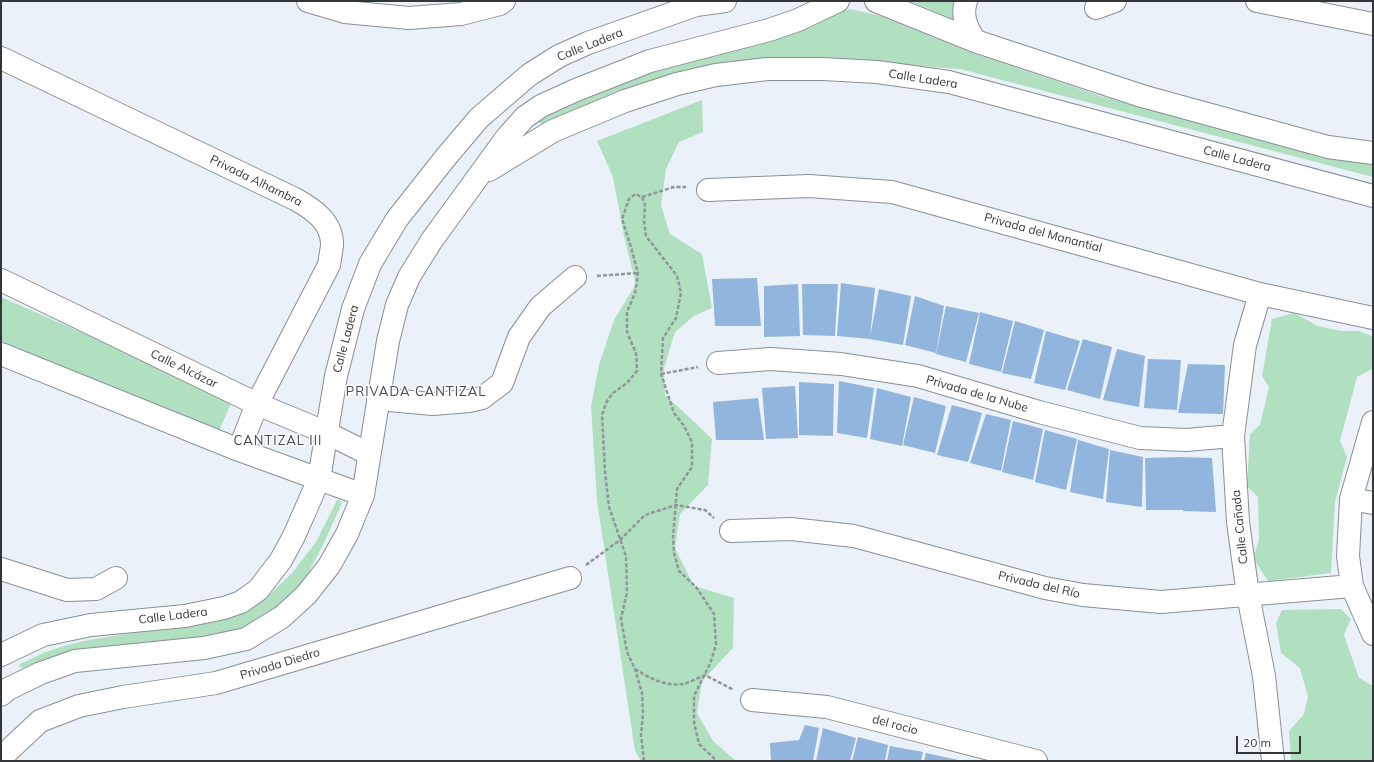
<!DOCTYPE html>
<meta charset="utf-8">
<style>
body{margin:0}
#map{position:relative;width:1374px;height:762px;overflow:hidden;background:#eaf1f8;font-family:Mulish,sans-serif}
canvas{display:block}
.frame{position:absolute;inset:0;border:2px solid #34373a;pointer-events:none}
.scale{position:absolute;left:1236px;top:736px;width:65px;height:18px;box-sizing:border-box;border:2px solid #34373a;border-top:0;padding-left:5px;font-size:12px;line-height:14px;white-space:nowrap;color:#34373a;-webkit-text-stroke:3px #fff;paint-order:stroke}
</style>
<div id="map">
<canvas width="1374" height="762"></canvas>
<div class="frame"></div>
<div class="scale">20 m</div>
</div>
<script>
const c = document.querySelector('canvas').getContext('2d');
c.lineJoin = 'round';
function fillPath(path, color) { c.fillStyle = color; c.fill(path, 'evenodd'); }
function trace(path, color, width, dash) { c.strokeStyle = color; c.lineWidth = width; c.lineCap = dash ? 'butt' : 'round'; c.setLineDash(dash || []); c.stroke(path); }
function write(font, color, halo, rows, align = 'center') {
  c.font = font + ' Mulish,sans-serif'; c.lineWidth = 3; c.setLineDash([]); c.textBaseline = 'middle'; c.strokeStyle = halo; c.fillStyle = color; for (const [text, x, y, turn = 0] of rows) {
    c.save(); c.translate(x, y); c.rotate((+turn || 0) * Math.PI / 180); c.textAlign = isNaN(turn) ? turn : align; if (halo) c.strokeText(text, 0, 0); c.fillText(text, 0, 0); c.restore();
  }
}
const green = new Path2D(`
 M 917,1 L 957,1 L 955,20 L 912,2 Z
 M 850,9 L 881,16 L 967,51 L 1104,97 L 1349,160 L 1373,164 L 1373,177 L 960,69 L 811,58 L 740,63 L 638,84 L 544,124 L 540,123 L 537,119 L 635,74 L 736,46 L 810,28 L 837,13 Z
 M 702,100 L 703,132 L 679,142 L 666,169 L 661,205 L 670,234 L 702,254 L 712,308 L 694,316 L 675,332 L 664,368 L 665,395 L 688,416 L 712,439 L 708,485 L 680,514 L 675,548 L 694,586 L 734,598 L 733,648 L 702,681 L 697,713 L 713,741 L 735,760 L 740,761 L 641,761 L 635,751 L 597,501 L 591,406 L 599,365 L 614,320 L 636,284 L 625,241 L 613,177 L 597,141 Z
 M 1,297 L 233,399 L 219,431 L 1,341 Z
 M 1294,313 L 1318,326 L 1341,331 L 1359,331 L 1372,336 L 1373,338 L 1373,366 L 1372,369 L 1357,377 L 1340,441 L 1347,457 L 1335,502 L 1331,573 L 1268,581 L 1253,558 L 1259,540 L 1258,497 L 1247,486 L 1250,434 L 1260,425 L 1269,387 L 1262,376 L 1272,319 Z
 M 337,500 L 339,500 L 342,503 L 322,547 L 303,583 L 275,613 L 244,632 L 71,653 L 22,668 L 19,666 L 20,664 L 43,653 L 67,645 L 89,640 L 218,619 L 237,614 L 266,598 L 292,573 L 316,542 Z
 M 1341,609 L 1351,619 L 1344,635 L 1359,678 L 1373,686 L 1373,761 L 1291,761 L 1289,731 L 1304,714 L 1308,697 L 1300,668 L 1281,653 L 1276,623 L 1282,610 Z`);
const building = new Path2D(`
 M 757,278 L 761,326 L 715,326 L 712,279 Z
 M 841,283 L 875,288 L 870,337 L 879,289 L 911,296 L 903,345 L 870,339 L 837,336 Z
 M 798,284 L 800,336 L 764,337 L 764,286 Z
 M 802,284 L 838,284 L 835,336 L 803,335 Z
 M 915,296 L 944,306 L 936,353 L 905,345 Z
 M 946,306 L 979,313 L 966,362 L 936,354 Z
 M 980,312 L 1013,321 L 1001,372 L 969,364 Z
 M 1015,321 L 1044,330 L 1031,379 L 1002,373 Z
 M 1046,331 L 1080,341 L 1065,390 L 1034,383 Z
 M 1083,339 L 1112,347 L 1100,399 L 1067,390 Z
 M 1117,349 L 1145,356 L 1139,407 L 1103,400 Z
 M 1148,359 L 1181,360 L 1177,410 L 1144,408 Z
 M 1188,364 L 1225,365 L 1223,414 L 1178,413 Z
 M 839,381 L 874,388 L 867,438 L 837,433 Z
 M 799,382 L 834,384 L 833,436 L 799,435 Z
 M 795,386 L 798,438 L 766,439 L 762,388 Z
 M 877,388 L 911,397 L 902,446 L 870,439 Z
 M 914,397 L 946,406 L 935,453 L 903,445 Z
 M 758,398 L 764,440 L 716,440 L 713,402 Z
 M 952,405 L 982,413 L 968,462 L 937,455 Z
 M 986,414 L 1011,420 L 1001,471 L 970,463 Z
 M 1013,421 L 1043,429 L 1033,480 L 1002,472 Z
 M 1045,430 L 1077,439 L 1066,490 L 1035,482 Z
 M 1078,440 L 1109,449 L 1103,499 L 1070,492 Z
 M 1110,450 L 1143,457 L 1142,507 L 1106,502 Z
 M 1180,457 L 1212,458 L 1216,512 L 1183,511 L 1183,510 L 1146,510 L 1145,458 Z
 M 805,725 L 819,728 L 813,761 L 771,761 L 770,743 L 799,740 Z
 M 823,728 L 856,738 L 850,761 L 816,761 Z
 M 858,737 L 888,745 L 885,761 L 852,761 Z
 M 890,746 L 923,752 L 921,761 L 887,761 Z
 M 926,753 L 958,760 L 958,761 L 924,761 Z`);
const path = new Path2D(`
 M 642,197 L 674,187 L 686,187
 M 597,276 L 638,273
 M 661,374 L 698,367
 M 586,565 L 620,540 L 645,515 L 676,505 L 705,510 L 714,518
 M 635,669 C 649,678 666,687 684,684 C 690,682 698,678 705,675 L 734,690
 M 644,761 L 641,734 L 643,714 L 642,693 L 635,669 L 627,652 L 621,619 L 627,592 L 626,556 L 609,507 L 605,472 L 602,415 L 607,401 L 613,393 L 627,383 L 637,371 L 636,353 L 627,332 L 627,312 L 635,293 L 638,273 L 631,247 L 622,219 L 629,199 L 635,194 L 642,197 L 645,204 L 644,221 L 646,236 L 677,276 L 681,293 L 676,318 L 663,338 L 661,374 L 674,413 L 684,426 L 692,442 L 692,467 L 677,489 L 673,537 L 674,553 L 679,571 L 696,587 L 714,614 L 716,645 L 710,664 L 694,696 L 694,722 L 699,744 L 717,761`);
const minor = new Path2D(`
 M 308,1 L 345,12 L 409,18 L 461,14 L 500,4 L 504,1
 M 876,1 L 975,41 L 1142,96 L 1328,147 L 1373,153
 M 966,1 C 961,17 967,28 975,41
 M 1257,1 L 1373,24
 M 1096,8 L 1115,1
 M 1,58 L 295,199 C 313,209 333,222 332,246 C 331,252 330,259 329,265 L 257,404 L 239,450
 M 489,170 L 553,131 L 625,101 L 677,84 L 716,75 L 767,69 L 823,69 L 877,72 L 949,82 L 1373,196
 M 708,190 L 809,186 L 892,192 L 1260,294 L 1373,318
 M 1,280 L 257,404 L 327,433 L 369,454
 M 1260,294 L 1245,345 L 1233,436 L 1238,522 L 1248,595 L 1264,676 L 1273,761
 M 1,354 L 239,450 L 363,495
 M 718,363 L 771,359 L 841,364 L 918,376 L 1039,412 L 1140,438 L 1186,440 L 1233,436
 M 378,399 L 433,404 L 469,401 L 482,398 L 502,383 L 519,337 L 540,307 L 575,277
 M 1373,422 L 1351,499 L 1348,556 L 1352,586 L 1373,634
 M 1351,499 L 1373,503
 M 731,531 L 791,529 L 854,536 L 1045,588 L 1083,595 L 1161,602 L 1352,586
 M 1,569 L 67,590 L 96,589 L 116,578
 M 1,655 L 43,635 L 91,625 L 185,616 L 224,608 L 241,602 L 258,590 L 281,560 L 294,536 L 319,479 L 336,376 L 353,309 L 370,264 L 397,219 L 446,157 L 479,118 L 529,75 L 559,56 L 588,43 L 696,5 L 725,1
 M 1,695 L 8,689 L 41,673 L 75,661 L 204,648 L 246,639 L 282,617 L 306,595 L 329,566 L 347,534 L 363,495 L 388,341 L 397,305 L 409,277 L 432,240 L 507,137 L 525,117 L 541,106 L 576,90 L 650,61 L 769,30 L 798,20 L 838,1
 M 752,700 L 827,707 L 1036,761
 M 1,759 L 8,751 L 40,721 L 79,706 L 123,697 L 216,683 L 570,578`);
const streetNames = [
 ["Calle Ladera",590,45,-22],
 ["Calle Ladera",923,79,9],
 ["Calle Ladera",1237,159,15],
 ["Privada Alhambra",256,181,26],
 ["Privada del Manantial",1043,233,15],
 ["Calle Ladera",346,339,-75],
 ["Calle Alcázar",184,369,26],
 ["Privada de la Nube",977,394,16],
 ["Calle Cañada",1240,527,-96],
 ["Privada del Río",1039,585,13],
 ["Calle Ladera",173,616,-7],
 ["Privada Diedro",280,664,-17],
 ["del rocio",895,725,15]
];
const neighbourhoodNames = [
 ["PRIVADA CANTIZAL",416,392],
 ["CANTIZAL III",278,441]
];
fillPath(green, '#b1e0c1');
fillPath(building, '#91b5dc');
trace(minor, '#888f96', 24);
trace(path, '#91969b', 2.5, [4, 2]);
trace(minor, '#fff', 22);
write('12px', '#34373a', '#fff', streetNames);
c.letterSpacing = '1px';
write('13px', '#454b51', '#fff', neighbourhoodNames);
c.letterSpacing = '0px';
</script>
